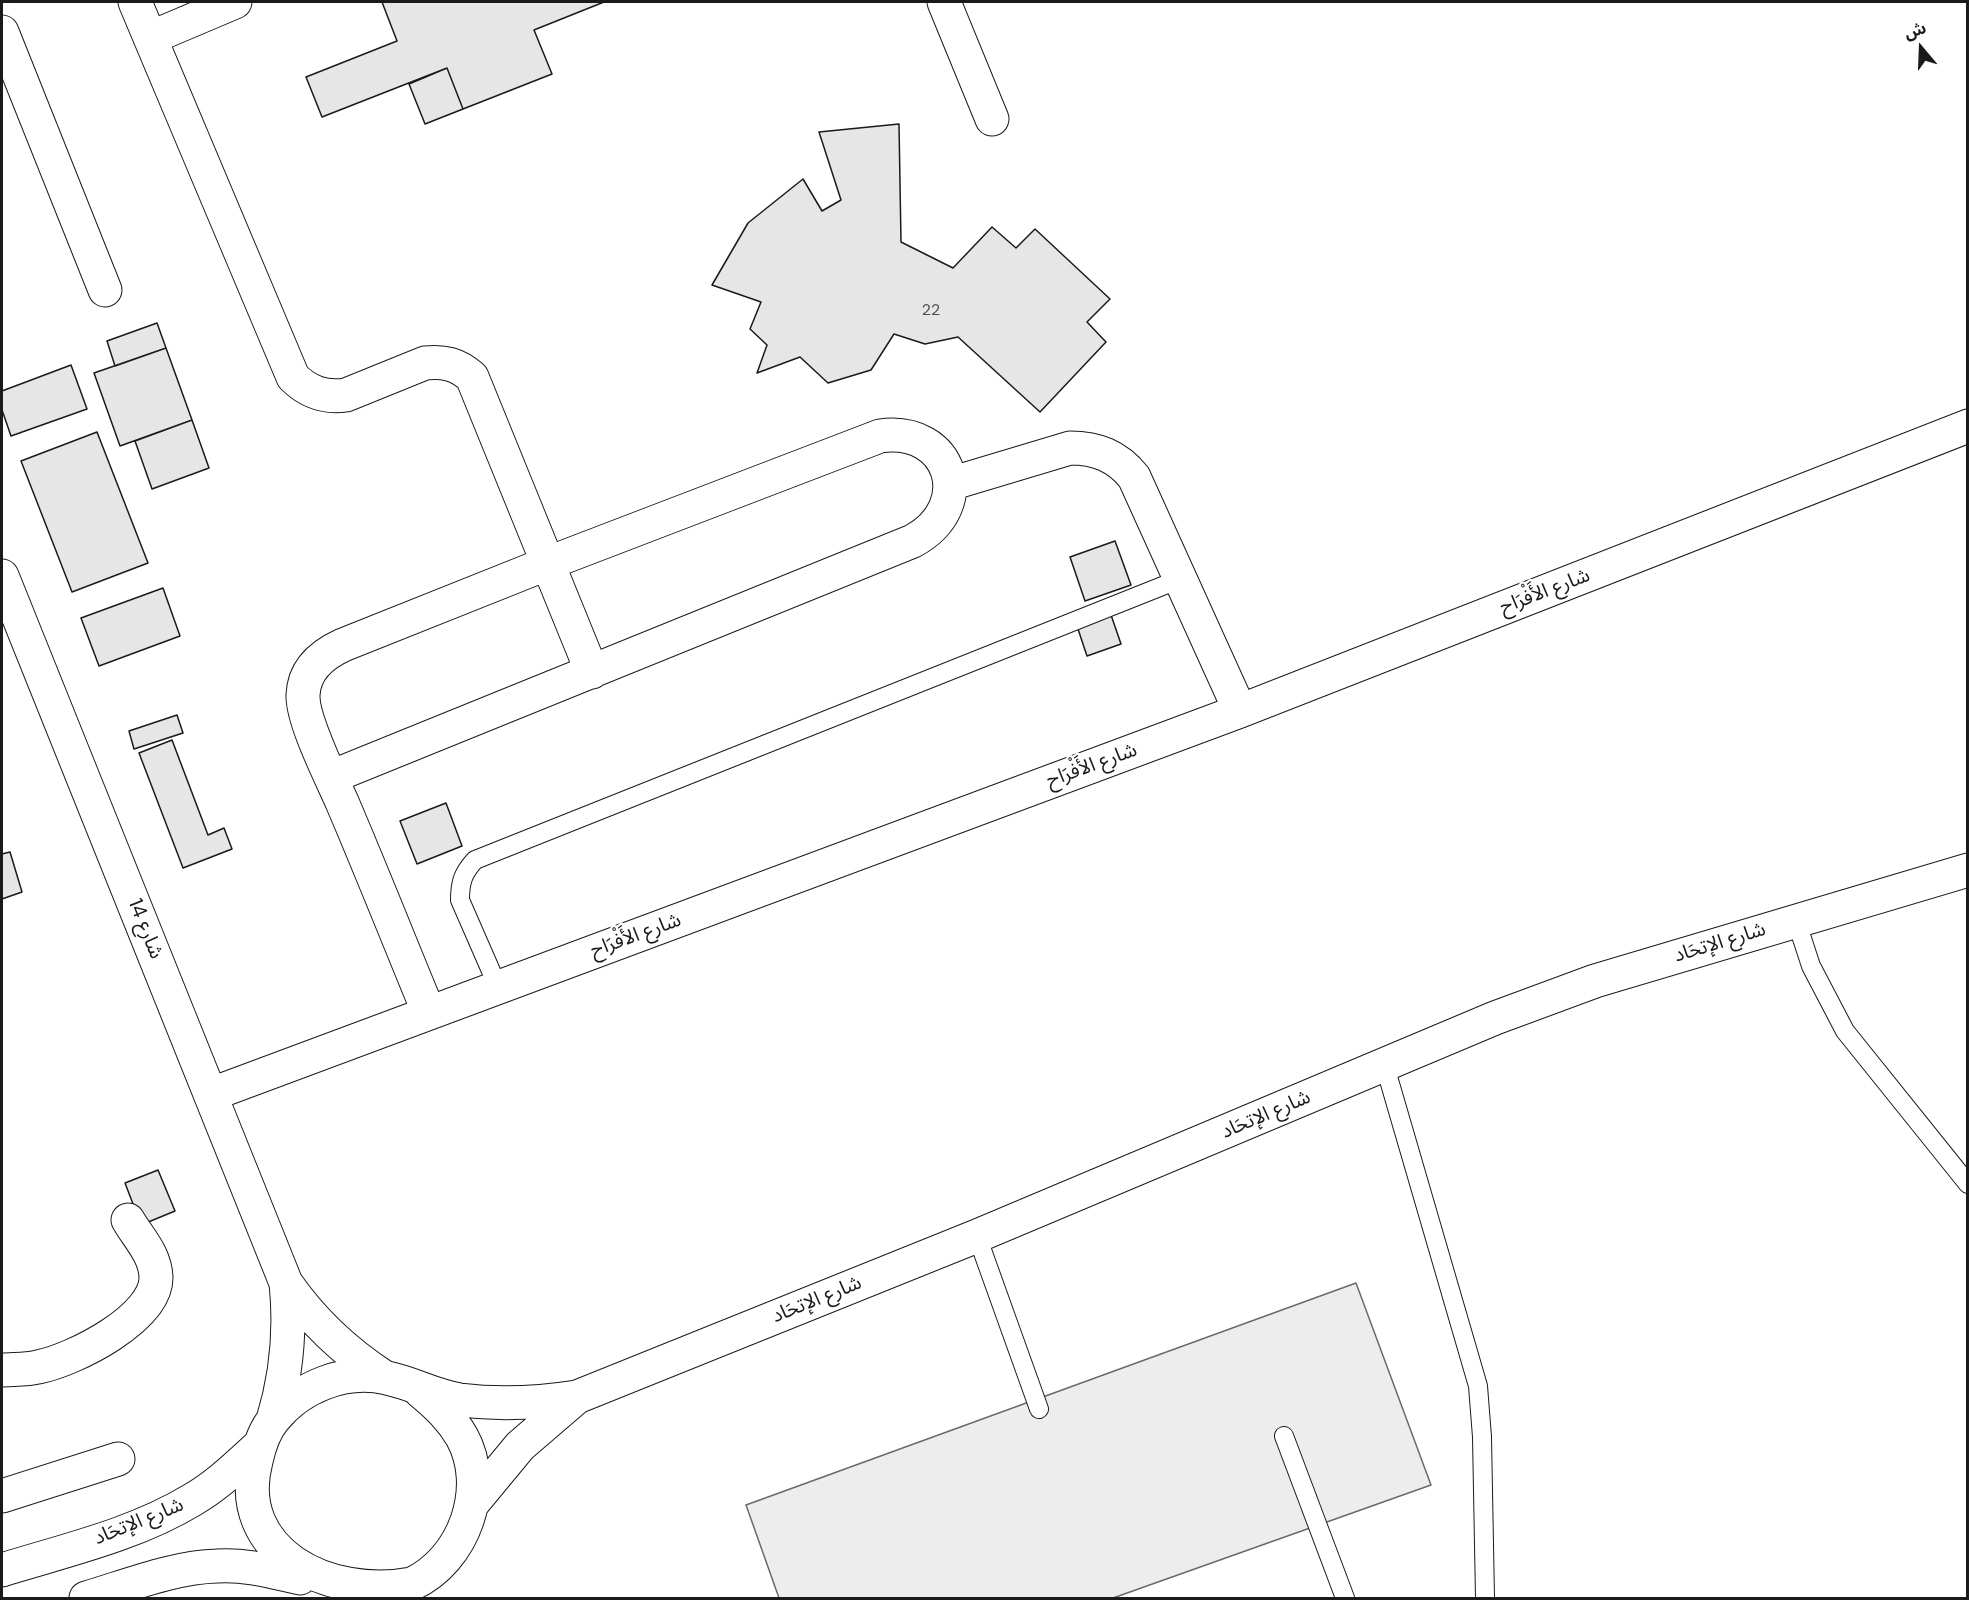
<!DOCTYPE html>
<meta charset="utf-8">
<style>
body{margin:0}
#map{position:relative;width:1969px;height:1600px;overflow:hidden;background:#fff;font-family:"DM Sans","Noto Sans Arabic",sans-serif}
canvas{display:block}
.frame{position:absolute;inset:0;border:3px solid #1a1a1a;pointer-events:none}
.north{position:absolute;left:1891px;top:18px;width:60px;height:60px;-webkit-text-stroke:4px #fff;paint-order:stroke;rotate:341deg;font-size:16px;font-weight:700;line-height:24px;text-align:center;color:#1a1a1a}
.north::after{content:'';display:block;margin:auto;width:21px;height:27px;background:#1a1a1a;clip-path:polygon(50% 0,100% 100%,50% 72%,0 100%)}
</style>
<div id="map">
<canvas width="1969" height="1600"></canvas>
<div class="frame"></div>
<div class="north">ش</div>
</div>
<script>
const c = document.querySelector('canvas').getContext('2d');
c.lineJoin = 'round';
function fillPath(path, color) { c.fillStyle = color; c.fill(path, 'evenodd'); }
function trace(path, color, width, dash) { c.strokeStyle = color; c.lineWidth = width; c.lineCap = dash ? 'butt' : 'round'; c.setLineDash(dash || []); c.stroke(path); }
function write(font, color, halo, rows, align = 'center') {
  c.font = font + ' "DM Sans","Noto Sans Arabic",sans-serif'; c.lineWidth = 4.5; c.setLineDash([]); c.textBaseline = 'middle'; c.strokeStyle = halo; c.fillStyle = color; for (const [text, x, y, turn = 0] of rows) {
    c.save(); c.translate(x, y); c.rotate((+turn || 0) * Math.PI / 180); c.textAlign = isNaN(turn) ? turn : align; if (halo) c.strokeText(text, 0, 0); c.fillText(text, 0, 0); c.restore();
  }
}
const built = new Path2D(`
 M 1356,1283 L 1431,1485 L 1113,1598 L 779,1598 L 746,1505 Z`);
const building = new Path2D(`
 M 382,2 L 604,2 L 534,30 L 552,74 L 463,109 L 447,68 L 322,117 L 306,77 L 397,41 Z
 M 447,68 L 463,109 L 425,124 L 409,84 Z
 M 899,124 L 901,242 L 953,268 L 992,227 L 1016,248 L 1035,229 L 1110,299 L 1087,322 L 1106,342 L 1040,412 L 958,337 L 925,344 L 894,334 L 871,370 L 828,383 L 800,357 L 757,373 L 767,345 L 750,329 L 761,302 L 712,285 L 748,223 L 803,179 L 822,211 L 841,200 L 819,132 Z
 M 157,323 L 166,348 L 115,366 L 107,341 Z
 M 166,348 L 192,420 L 120,446 L 94,373 Z
 M 71,365 L 87,409 L 11,436 L 2,410 L 2,391 Z
 M 192,420 L 209,468 L 152,489 L 135,441 Z
 M 97,432 L 148,563 L 72,592 L 21,461 Z
 M 1115,541 L 1131,585 L 1085,601 L 1070,557 Z
 M 163,588 L 180,636 L 99,666 L 81,618 Z
 M 1110,612 L 1121,644 L 1087,656 L 1076,623 Z
 M 177,715 L 183,733 L 134,749 L 129,731 Z
 M 172,740 L 208,835 L 224,828 L 232,849 L 183,868 L 139,753 Z
 M 446,803 L 462,846 L 417,864 L 400,821 Z
 M 10,852 L 22,892 L 2,899 L 2,854 Z
 M 158,1170 L 175,1211 L 141,1225 L 125,1183 Z`);
const service = new Path2D(`
 M 1796,920 L 1811,966 L 1845,1031 L 1968,1184
 M 498,987 L 460,900 C 460,882 463,873 475,860 L 1180,579
 M 1384,1063 L 1478,1386 L 1482,1437 L 1485,1598
 M 977,1236 L 1039,1409
 M 1284,1436 L 1345,1598`);
const minor = new Path2D(`
 M 135,2 L 293,377 C 308,392 324,398 346,395 L 425,363 C 444,361 457,364 472,377 L 592,672
 M 944,2 L 992,119
 M 2,32 L 105,290
 M 150,38 L 235,2
 M 950,484 L 1070,448 C 1097,448 1117,456 1134,477 L 1240,711
 M 2,576 L 286,1283 C 313,1322 344,1351 384,1377
 M 331,777 L 913,541 C 977,506 952,426 880,436 L 546,564 L 343,645 C 321,655 304,670 303,695 C 302,720 331,777 342,802 C 372,872 400,943 429,1013
 M 212,1094 L 1240,711 L 1968,426
 M 2,1370 C 14,1369 26,1370 38,1367 C 74,1360 157,1318 156,1277 C 155,1254 139,1239 128,1220
 M 420,1391 C 437,1405 451,1418 462,1437 C 490,1488 464,1560 412,1584 C 329,1600 232,1552 256,1461 C 259,1447 264,1431 274,1419 C 300,1387 345,1368 387,1378 C 412,1383 434,1396 460,1400 C 500,1405 538,1403 577,1397 L 977,1236 L 1495,1018 L 1595,981 L 1968,870
 M 273,1420 C 287,1374 291,1331 286,1283
 M 2,1496 L 118,1459
 M 472,1504 L 520,1446 L 577,1397
 M 2,1570 C 66,1550 134,1535 192,1500 C 218,1485 238,1465 260,1445
 M 86,1598 C 127,1586 174,1567 217,1566 C 246,1564 273,1572 300,1578`);
const numberNames = [
 ["22",931,311]
];
const streetNames = [
 ["شارع الأَفْرَاح",1545,592,-21],
 ["شارع الأَفْرَاح",1092,766,-20],
 ["شارع 14",145,929,68],
 ["شارع الأَفْرَاح",636,936,-20],
 ["شارع الإتحَاد",1720,943,-17],
 ["شارع الإتحَاد",1266,1115,-23],
 ["شارع الإتحَاد",817,1300,-22],
 ["شارع الإتحَاد",139,1522,-22]
];
fillPath(built, '#ededed');
trace(built, '#6a6a6a', 1.5);
fillPath(building, '#e6e6e6');
trace(building, '#1a1a1a', 1.5);
trace(service, '#1a1a1a', 20);
trace(minor, '#1a1a1a', 35);
trace(service, '#fff', 18);
trace(minor, '#fff', 33);
write('16px', '#4d4d4d', null, numberNames);
write('20px', '#1a1a1a', '#fff', streetNames);
</script>
